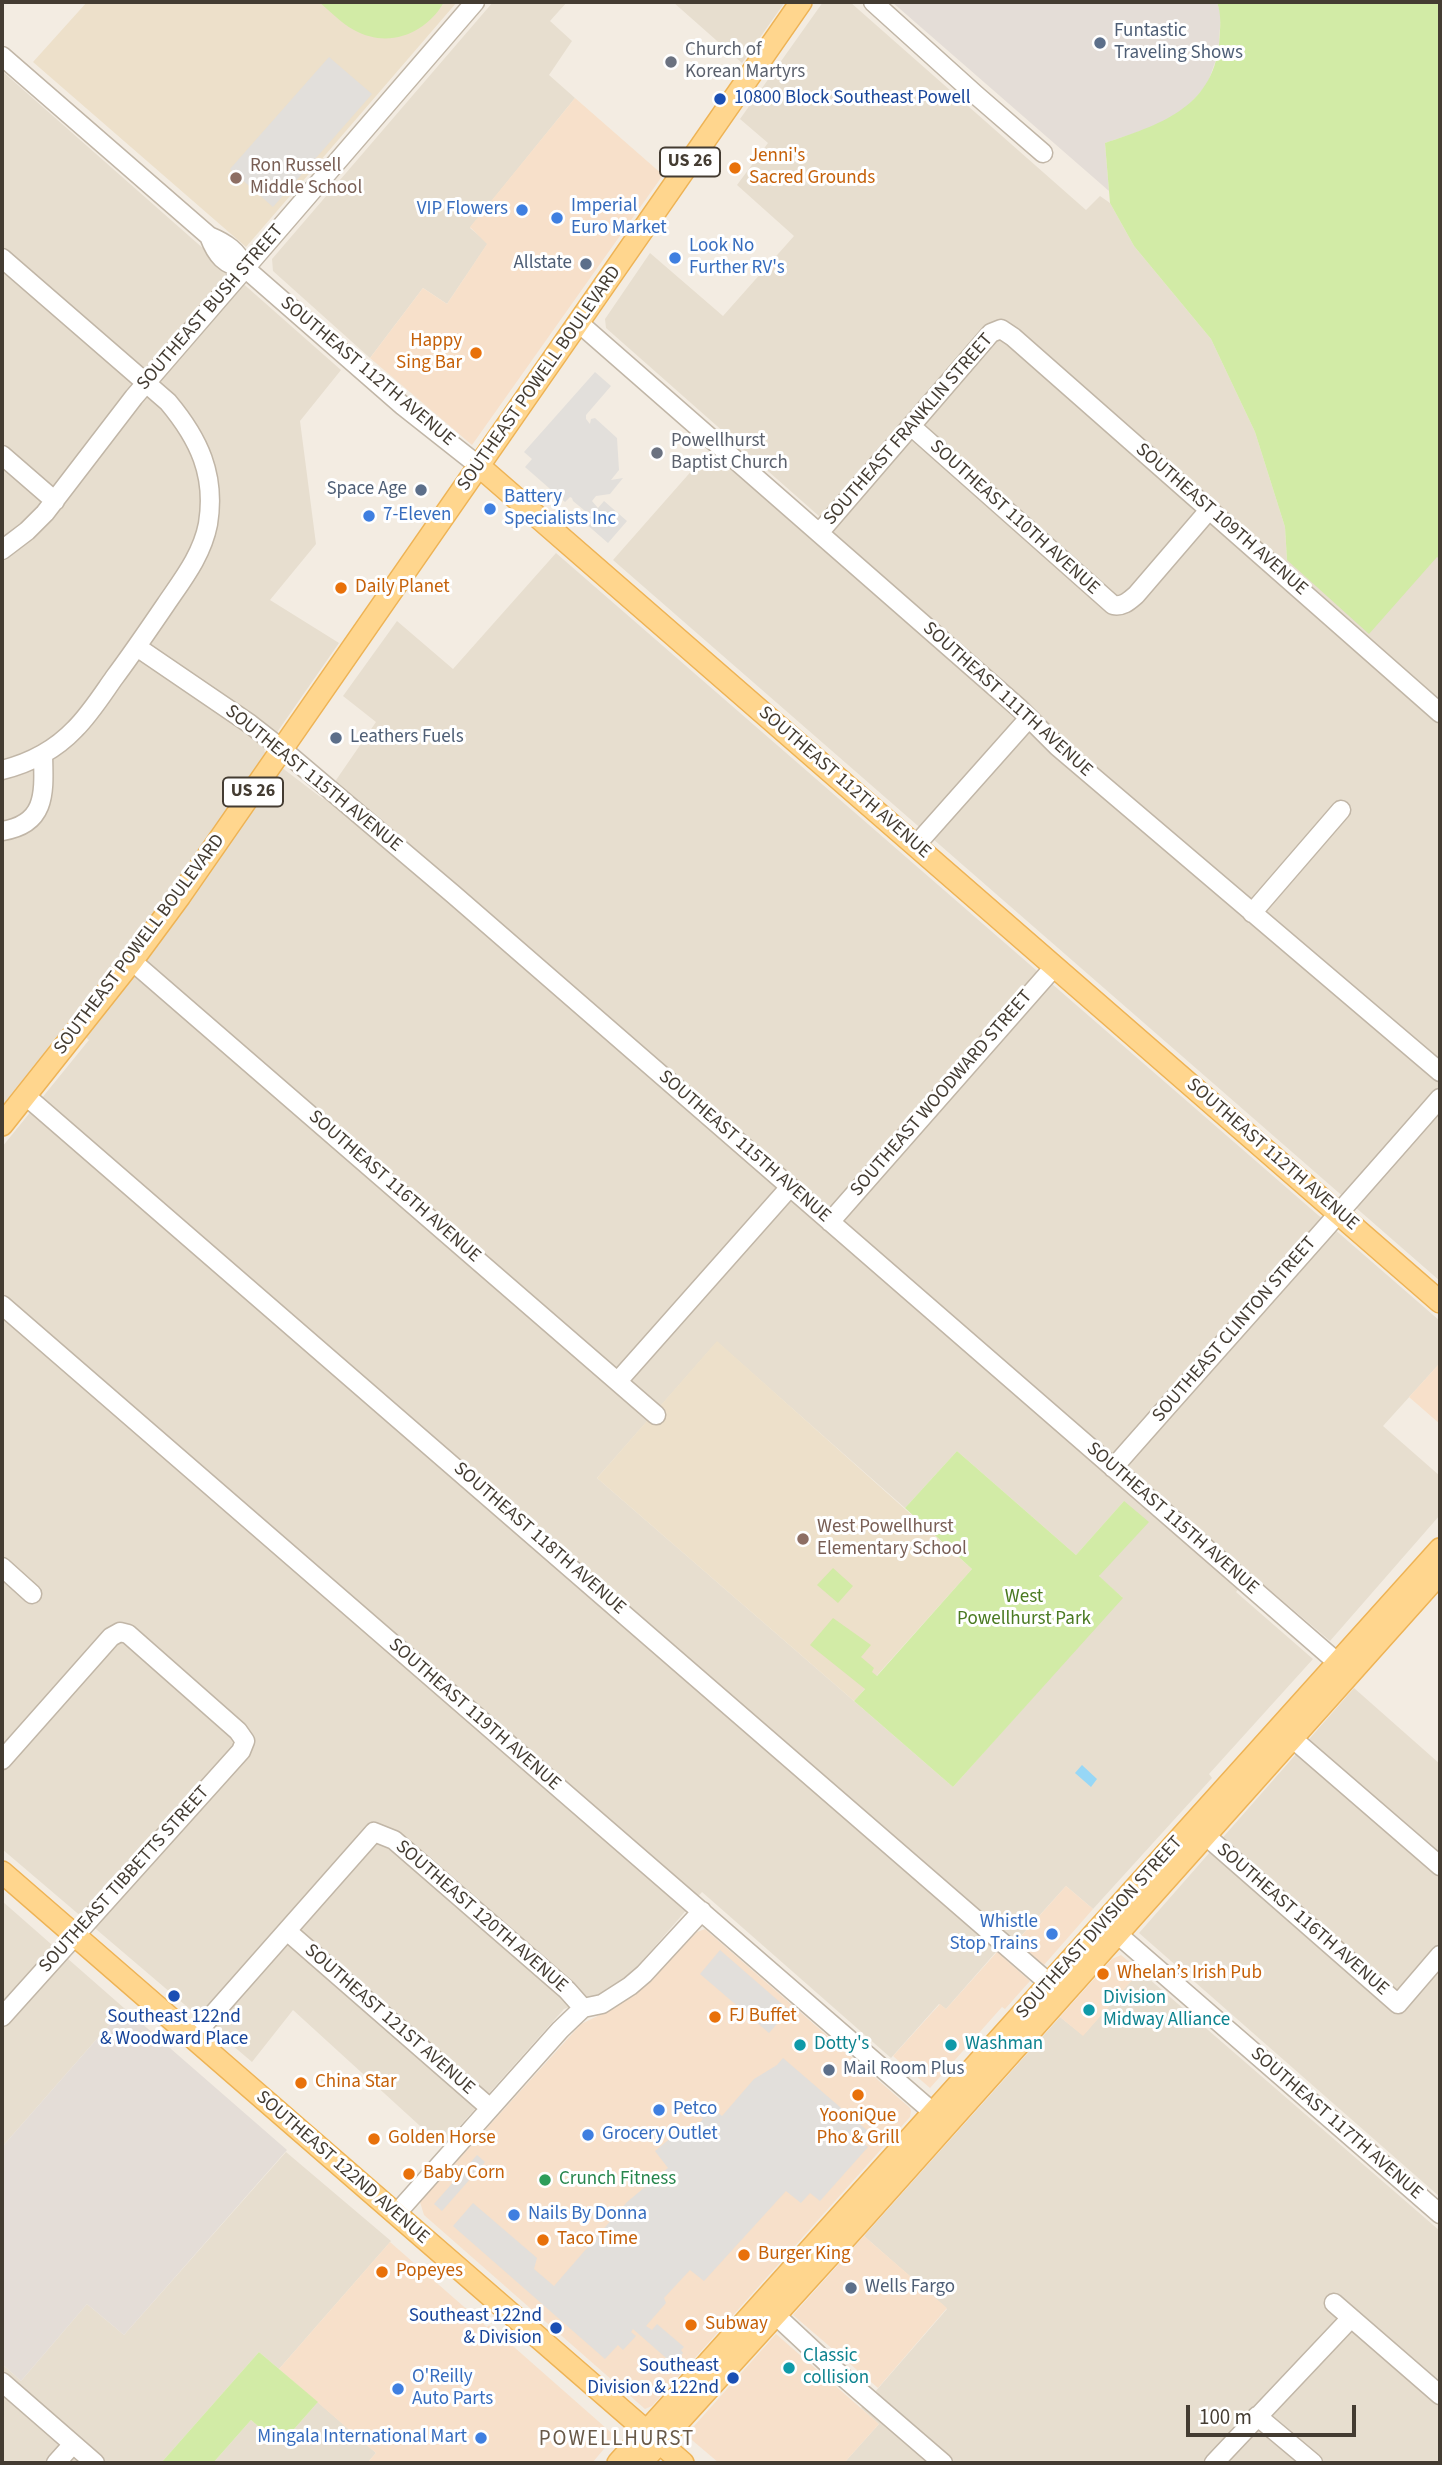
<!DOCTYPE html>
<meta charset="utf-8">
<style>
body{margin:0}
#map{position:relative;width:1442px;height:2465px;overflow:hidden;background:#f3ece2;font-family:"Source Sans 3",sans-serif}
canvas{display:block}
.frame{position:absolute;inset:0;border:4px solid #443c32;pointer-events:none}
.scale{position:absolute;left:1186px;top:2405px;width:170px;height:32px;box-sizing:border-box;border:4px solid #443c32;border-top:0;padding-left:9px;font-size:21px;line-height:24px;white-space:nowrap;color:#443c32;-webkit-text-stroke:5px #fff;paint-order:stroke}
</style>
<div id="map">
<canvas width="1442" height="2465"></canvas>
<div class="frame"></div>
<div class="scale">100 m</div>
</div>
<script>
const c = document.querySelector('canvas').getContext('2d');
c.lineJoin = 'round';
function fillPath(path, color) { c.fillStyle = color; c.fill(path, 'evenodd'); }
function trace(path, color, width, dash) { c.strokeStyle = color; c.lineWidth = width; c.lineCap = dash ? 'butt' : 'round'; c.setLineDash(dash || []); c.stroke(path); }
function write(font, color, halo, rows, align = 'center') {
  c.font = font + ' "Source Sans 3",sans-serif'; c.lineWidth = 6; c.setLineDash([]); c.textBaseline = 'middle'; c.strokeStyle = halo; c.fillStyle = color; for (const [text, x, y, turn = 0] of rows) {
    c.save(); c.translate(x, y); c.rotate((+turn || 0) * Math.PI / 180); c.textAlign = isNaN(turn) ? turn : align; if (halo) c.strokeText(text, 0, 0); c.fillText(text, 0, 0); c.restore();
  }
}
const residential = new Path2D(`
 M 493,2 L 567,2 L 550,21 L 572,41 L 549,75 L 575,98 L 470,228 L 488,243 L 447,304 L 423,288 L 370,358 L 273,271 L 272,259 Z
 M 673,2 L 785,2 L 742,63 Z
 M 823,2 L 850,2 L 1086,210 L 1100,196 L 1110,203 L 1134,246 L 1211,339 L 1255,432 L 1285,527 L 1287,560 L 1437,556 L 1440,559 L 1440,1281 L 613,560 L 709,451 L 805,533 L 820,517 L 606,328 L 605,319 L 650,253 L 723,316 L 794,236 L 737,185 L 768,143 L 740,119 Z
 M 2,71 L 341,370 L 300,421 L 316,544 L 270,600 L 339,643 L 264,751 L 285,770 L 323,799 L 376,722 L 343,696 L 397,621 L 453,669 L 556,553 L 1440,1321 L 1440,1363 L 1383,1426 L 1440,1476 L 1440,1515 L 1330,1641 L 1251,1574 L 1236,1592 L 1313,1659 L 1209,1774 L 1212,1778 L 1093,1909 L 1066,1886 L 1002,1957 L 996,1952 L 946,2009 L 939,2004 L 891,2058 L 702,1892 L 631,1974 L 605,1995 L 564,2009 L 442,2146 L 293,2010 L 252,2062 L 2,1849 L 2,1147 L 89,1040 L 70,1024 L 2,1108 ZM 717,1342 L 905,1508 L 957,1451 L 1076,1555 L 1124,1501 L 1099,1577 L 1122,1597 L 953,1787 L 597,1478 Z
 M 1354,1688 L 1440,1764 L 1440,2197 L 1139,1933 Z
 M 2,1901 L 124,2008 L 2,2147 Z
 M 1140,1971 L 1440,2231 L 1440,2463 L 844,2463 L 879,2424 L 861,2408 L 947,2309 L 864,2236 L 1060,2017 L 1083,2035 Z
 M 286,2152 L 391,2241 L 279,2369 L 259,2352 L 161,2463 L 2,2463 L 2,2364 L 21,2381 L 87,2304 L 124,2335 Z
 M 318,2402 L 376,2453 L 367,2463 L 213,2463 L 251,2420 L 280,2445 Z`);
const commercial = new Path2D(`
 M 575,98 L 663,175 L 472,445 L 370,358 L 423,288 L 447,304 L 487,244 L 470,227 Z
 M 1440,1363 L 1440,1424 L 1409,1397 Z
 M 1066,1886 L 1093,1909 L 1044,1965 L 1016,1942 Z
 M 705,1929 L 910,2108 L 911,2111 L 910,2117 L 652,2406 L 645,2409 L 424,2215 L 420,2202 L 581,2024 L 606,2012 L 641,1990 L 697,1932 Z
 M 997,1952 L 1030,1981 L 1005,2009 L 1002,2007 L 930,2088 L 893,2056 L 940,2004 L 946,2009 Z
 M 1121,1955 L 1140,1971 L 1083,2036 L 1060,2017 L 1112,1959 Z
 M 864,2236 L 947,2308 L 878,2388 L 793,2315 Z
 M 390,2242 L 487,2327 L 489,2325 L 615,2436 L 592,2463 L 367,2463 L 376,2453 L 279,2369 Z
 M 776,2334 L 879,2424 L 844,2463 L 719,2463 L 686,2435 Z`);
const industrial = new Path2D(`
 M 892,2 L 1217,2 L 1221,15 L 1218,54 L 1207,85 L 1186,108 L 1156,126 L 1105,143 L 1109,191 Z
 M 124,2008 L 287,2150 L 124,2335 L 87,2304 L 21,2381 L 2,2364 L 2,2147 Z`);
const education = new Path2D(`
 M 87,2 L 457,2 L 246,247 L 33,62 Z
 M 717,1341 L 972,1569 L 854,1701 L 597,1478 Z`);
const green = new Path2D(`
 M 319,2 L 444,2 C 426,34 388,49 354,30 C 341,23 330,11 319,2 Z
 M 1217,2 L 1440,2 L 1440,559 L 1437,557 L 1369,634 L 1287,560 L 1285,527 L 1255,432 L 1211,339 L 1134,246 L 1110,203 L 1105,143 C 1158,125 1212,109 1219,44 C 1220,29 1222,16 1217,2 Z
 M 957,1451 L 1076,1555 L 1124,1501 L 1149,1522 L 1099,1576 L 1123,1598 L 953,1787 L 854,1701 L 865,1689 L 810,1645 L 833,1618 L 871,1645 L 861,1657 L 874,1668 L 872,1672 L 877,1676 L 972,1569 L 905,1508 Z
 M 833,1568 L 853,1586 L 838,1603 L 817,1585 Z
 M 259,2352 L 318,2402 L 280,2445 L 251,2420 L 213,2463 L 161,2463 Z`);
const parking = new Path2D(`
 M 329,57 L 372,94 L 273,207 L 230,169 Z
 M 595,372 L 611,386 L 586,415 L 586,419 L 590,424 L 591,419 L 595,418 L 617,438 L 619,470 L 611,480 L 623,478 L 610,494 L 596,496 L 592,501 L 598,508 L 604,501 L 627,521 L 608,543 L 585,523 L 590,515 L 573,501 L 572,498 L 570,497 L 565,502 L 525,467 L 532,459 L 524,452 Z
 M 720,1950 L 789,2010 L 769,2033 L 700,1974 Z
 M 783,2058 L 869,2132 L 861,2141 L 868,2147 L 820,2201 L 810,2193 L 801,2203 L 786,2191 L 704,2281 L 690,2270 L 664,2298 L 666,2303 L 646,2326 L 652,2330 L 657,2324 L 684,2347 L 681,2350 L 683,2353 L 673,2364 L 633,2329 L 631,2332 L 636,2336 L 623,2350 L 618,2345 L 605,2359 L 453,2226 L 473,2203 L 537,2258 L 534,2269 L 554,2286 L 627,2202 L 668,2168 L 655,2151 L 679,2131 L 685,2137 L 689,2134 L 703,2119 L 697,2113 L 706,2103 L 722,2116 L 754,2079 L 777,2065 Z
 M 477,2155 L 485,2162 L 442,2211 L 434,2204 Z`);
const water = new Path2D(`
 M 1082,1765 L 1097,1779 L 1091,1787 L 1075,1773 Z`);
const minor = new Path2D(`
 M 873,2 L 976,95 L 1043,153
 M 2,56 L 209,236 C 226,243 238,251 245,268 L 403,406 L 479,466
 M 209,236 C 216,255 225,266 245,268
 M 2,258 L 168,402 C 199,439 216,475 208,524 C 202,555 183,579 166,604 C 149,629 132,654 114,678 C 102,695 90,714 75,729 C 55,750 30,763 2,770
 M 579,323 L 1019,708 L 1058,747 L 1440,1072
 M 911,426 L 1113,605 C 1123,607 1129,601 1136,595 L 1209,510
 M 2,455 L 55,501
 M 819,533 L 991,333 L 1001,329 L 1013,337 L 1440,713
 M 2,550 L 27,531 L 45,513 L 134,397 L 475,2
 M 137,647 L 250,724 L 282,749 L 453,894 L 1338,1663
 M 2,831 C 47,824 44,792 43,755
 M 916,845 L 1029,718
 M 1252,913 L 1341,810
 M 132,961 L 656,1415
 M 26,1096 L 1050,1984
 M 830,1222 L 1055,966
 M 2,1305 L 943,2121
 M 618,1381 L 790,1187
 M 1113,1468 C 1222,1344 1332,1222 1440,1098
 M 2,1567 L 32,1594
 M 1292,1738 L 1440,1866
 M 2,1760 L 111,1637 L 120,1632 L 128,1634 L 238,1731 L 245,1741 L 241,1751 L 2,2017
 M 1205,1835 L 1398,2004 L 1440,1955
 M 1107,1925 L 1440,2214
 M 287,1931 L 490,2108
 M 192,2038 L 374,1832 L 394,1840 L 567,1990 L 583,2008
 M 396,2214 L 560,2030 L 583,2008 L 602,2004 L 630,1986 L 644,1974 L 702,1911
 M 1334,2303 L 1440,2395
 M 768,2308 L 827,2363 L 943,2463
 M 2,2382 L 95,2463
 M 1257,2416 L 1313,2463
 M 56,2463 L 73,2444
 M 1214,2463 L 1351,2318`);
const major = new Path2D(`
 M 479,466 L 1440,1302
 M 2,1125 L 132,961 L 180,896 L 801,2
 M 2,1872 L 683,2463
 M 618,2463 L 1440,1549
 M 641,2463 L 860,2222 L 1440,1573`);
const markers = [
 [1100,43,7,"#5c6f8a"],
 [671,62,7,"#6b7280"],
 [720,99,7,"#1a4fb4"],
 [735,168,7,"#e8710a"],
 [236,178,7,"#8d6e63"],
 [522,210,7,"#3f7fe0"],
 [557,218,7,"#3f7fe0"],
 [675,258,7,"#3f7fe0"],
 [586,264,7,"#5c6f8a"],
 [476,353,7,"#e8710a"],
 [657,453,7,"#6b7280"],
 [421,490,7,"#5c6f8a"],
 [490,509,7,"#3f7fe0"],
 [369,516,7,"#3f7fe0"],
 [341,588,7,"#e8710a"],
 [336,738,7,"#5c6f8a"],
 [803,1539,7,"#8d6e63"],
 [1052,1934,7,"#3f7fe0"],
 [1103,1974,7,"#e8710a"],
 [174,1996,7,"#1a4fb4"],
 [1089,2010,7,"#0f9aa8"],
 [715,2017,7,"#e8710a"],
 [800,2045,7,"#0f9aa8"],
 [951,2045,7,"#0f9aa8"],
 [829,2070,7,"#5c6f8a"],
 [301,2083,7,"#e8710a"],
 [858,2095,7,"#e8710a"],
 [659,2110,7,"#3f7fe0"],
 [588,2135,7,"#3f7fe0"],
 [374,2139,7,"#e8710a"],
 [409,2174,7,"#e8710a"],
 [545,2180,7,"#2e9e5b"],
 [514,2215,7,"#3f7fe0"],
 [543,2240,7,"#e8710a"],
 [744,2255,7,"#e8710a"],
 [382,2272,7,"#e8710a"],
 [851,2288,7,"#5c6f8a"],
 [691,2325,7,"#e8710a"],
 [556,2328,7,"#1a4fb4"],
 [789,2368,7,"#0f9aa8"],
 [733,2378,7,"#1a4fb4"],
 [398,2389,7,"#3f7fe0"],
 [481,2438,7,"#3f7fe0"]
];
const shields = [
 [690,162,60],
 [253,792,60]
];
const shieldNames = [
 ["US 26",690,162],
 ["US 26",253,792]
];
const serviceNames = [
 ["Funtastic",1114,32],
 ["Traveling Shows",1114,54],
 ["Allstate",572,264,"right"],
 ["Space Age",407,490,"right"],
 ["Leathers Fuels",350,738],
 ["Mail Room Plus",843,2070],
 ["Wells Fargo",865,2288]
];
const worshipNames = [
 ["Church of",685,51],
 ["Korean Martyrs",685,73],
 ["Powellhurst",671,442],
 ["Baptist Church",671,464]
];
const transitNames = [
 ["10800 Block Southeast Powell",734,99,"left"],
 ["Southeast 122nd",174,2018,"center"],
 ["& Woodward Place",174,2040,"center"],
 ["Southeast 122nd",542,2317],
 ["& Division",542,2339],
 ["Southeast",719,2367],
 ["Division & 122nd",719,2389]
];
const foodNames = [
 ["Jenni's",749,157],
 ["Sacred Grounds",749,179],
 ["Happy",462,342,"right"],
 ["Sing Bar",462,364,"right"],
 ["Daily Planet",355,588],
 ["Whelan’s Irish Pub",1117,1974],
 ["FJ Buffet",729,2017],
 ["China Star",315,2083],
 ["YooniQue",858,2117,"center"],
 ["Pho & Grill",858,2139,"center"],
 ["Golden Horse",388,2139],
 ["Baby Corn",423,2174],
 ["Taco Time",557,2240],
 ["Burger King",758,2255],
 ["Popeyes",396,2272],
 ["Subway",705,2325]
];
const educationNames = [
 ["Ron Russell",250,167],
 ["Middle School",250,189],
 ["West Powellhurst",817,1528],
 ["Elementary School",817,1550]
];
const shopNames = [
 ["Imperial",571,207],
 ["Euro Market",571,229],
 ["VIP Flowers",508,210,"right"],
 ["Look No",689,247],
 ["Further RV's",689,269],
 ["Battery",504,498],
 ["Specialists Inc",504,520],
 ["7-Eleven",383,516],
 ["Whistle",1038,1923,"right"],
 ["Stop Trains",1038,1945,"right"],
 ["Petco",673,2110],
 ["Grocery Outlet",602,2135],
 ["Nails By Donna",528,2215],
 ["O'Reilly",412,2378],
 ["Auto Parts",412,2400],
 ["Mingala International Mart",467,2438,"right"]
];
const streetNames = [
 ["SOUTHEAST BUSH STREET",211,308,-49],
 ["SOUTHEAST 112TH AVENUE",367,372,40],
 ["SOUTHEAST POWELL BOULEVARD",540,379,-55],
 ["SOUTHEAST FRANKLIN STREET",909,430,-49],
 ["SOUTHEAST 110TH AVENUE",1014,518,42],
 ["SOUTHEAST 109TH AVENUE",1221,520,41],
 ["SOUTHEAST 111TH AVENUE",1007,700,42],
 ["SOUTHEAST 115TH AVENUE",313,779,39],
 ["SOUTHEAST 112TH AVENUE",844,783,41],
 ["SOUTHEAST POWELL BOULEVARD",140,945,-53],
 ["SOUTHEAST WOODWARD STREET",942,1094,-49],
 ["SOUTHEAST 115TH AVENUE",744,1147,41],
 ["SOUTHEAST 112TH AVENUE",1272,1155,41],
 ["SOUTHEAST 116TH AVENUE",394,1187,41],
 ["SOUTHEAST CLINTON STREET",1235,1330,-49],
 ["SOUTHEAST 115TH AVENUE",1172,1519,41],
 ["SOUTHEAST 118TH AVENUE",539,1539,41],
 ["SOUTHEAST 119TH AVENUE",474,1715,41],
 ["SOUTHEAST TIBBETTS STREET",125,1880,-48],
 ["SOUTHEAST 120TH AVENUE",481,1917,41],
 ["SOUTHEAST 116TH AVENUE",1302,1920,41],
 ["SOUTHEAST DIVISION STREET",1100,1928,-48],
 ["SOUTHEAST 121ST AVENUE",389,2020,41],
 ["SOUTHEAST 117TH AVENUE",1336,2124,41],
 ["SOUTHEAST 122ND AVENUE",342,2168,41]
];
const parkNames = [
 ["West",1024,1598],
 ["Powellhurst Park",1024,1620]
];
const cultureNames = [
 ["Division",1103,1999],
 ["Midway Alliance",1103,2021],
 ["Dotty's",814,2045],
 ["Washman",965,2045],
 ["Classic",803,2357],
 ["collision",803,2379]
];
const leisureNames = [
 ["Crunch Fitness",559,2180]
];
const neighbourhoodNames = [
 ["POWELLHURST",617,2440]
];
fillPath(residential, '#e7decf');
fillPath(commercial, '#f7e0ca');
fillPath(industrial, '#e4ddd7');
fillPath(education, '#ede0ca');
fillPath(green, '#d2eba6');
fillPath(parking, '#e2dfdb');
fillPath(water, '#97d7f6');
trace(minor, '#c1b6a7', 21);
trace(major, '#eeb355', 24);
trace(minor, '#fff', 18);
trace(major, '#ffd68e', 21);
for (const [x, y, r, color] of markers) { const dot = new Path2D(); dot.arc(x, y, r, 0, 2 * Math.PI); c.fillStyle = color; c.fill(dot); trace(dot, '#fff', 2.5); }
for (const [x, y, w] of shields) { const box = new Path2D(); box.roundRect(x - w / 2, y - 14.5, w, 29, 5); c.fillStyle = '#fff'; c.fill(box); trace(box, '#443c32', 2); }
write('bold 18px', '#443c32', null, shieldNames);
write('19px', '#4e5e75', '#fff', serviceNames, 'left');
write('19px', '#5b616d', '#fff', worshipNames, 'left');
write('19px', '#164399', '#fff', transitNames, 'right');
write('19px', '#c56008', '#fff', foodNames, 'left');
write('19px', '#785e54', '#fff', educationNames, 'left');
write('19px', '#366cbe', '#fff', shopNames, 'left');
write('19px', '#443c32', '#fff', streetNames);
write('19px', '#4a7a21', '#fff', parkNames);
write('19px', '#0d838f', '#fff', cultureNames, 'left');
write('19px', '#27864d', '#fff', leisureNames, 'left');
c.letterSpacing = '2px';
write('21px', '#685948', '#fff', neighbourhoodNames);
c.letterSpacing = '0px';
</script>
